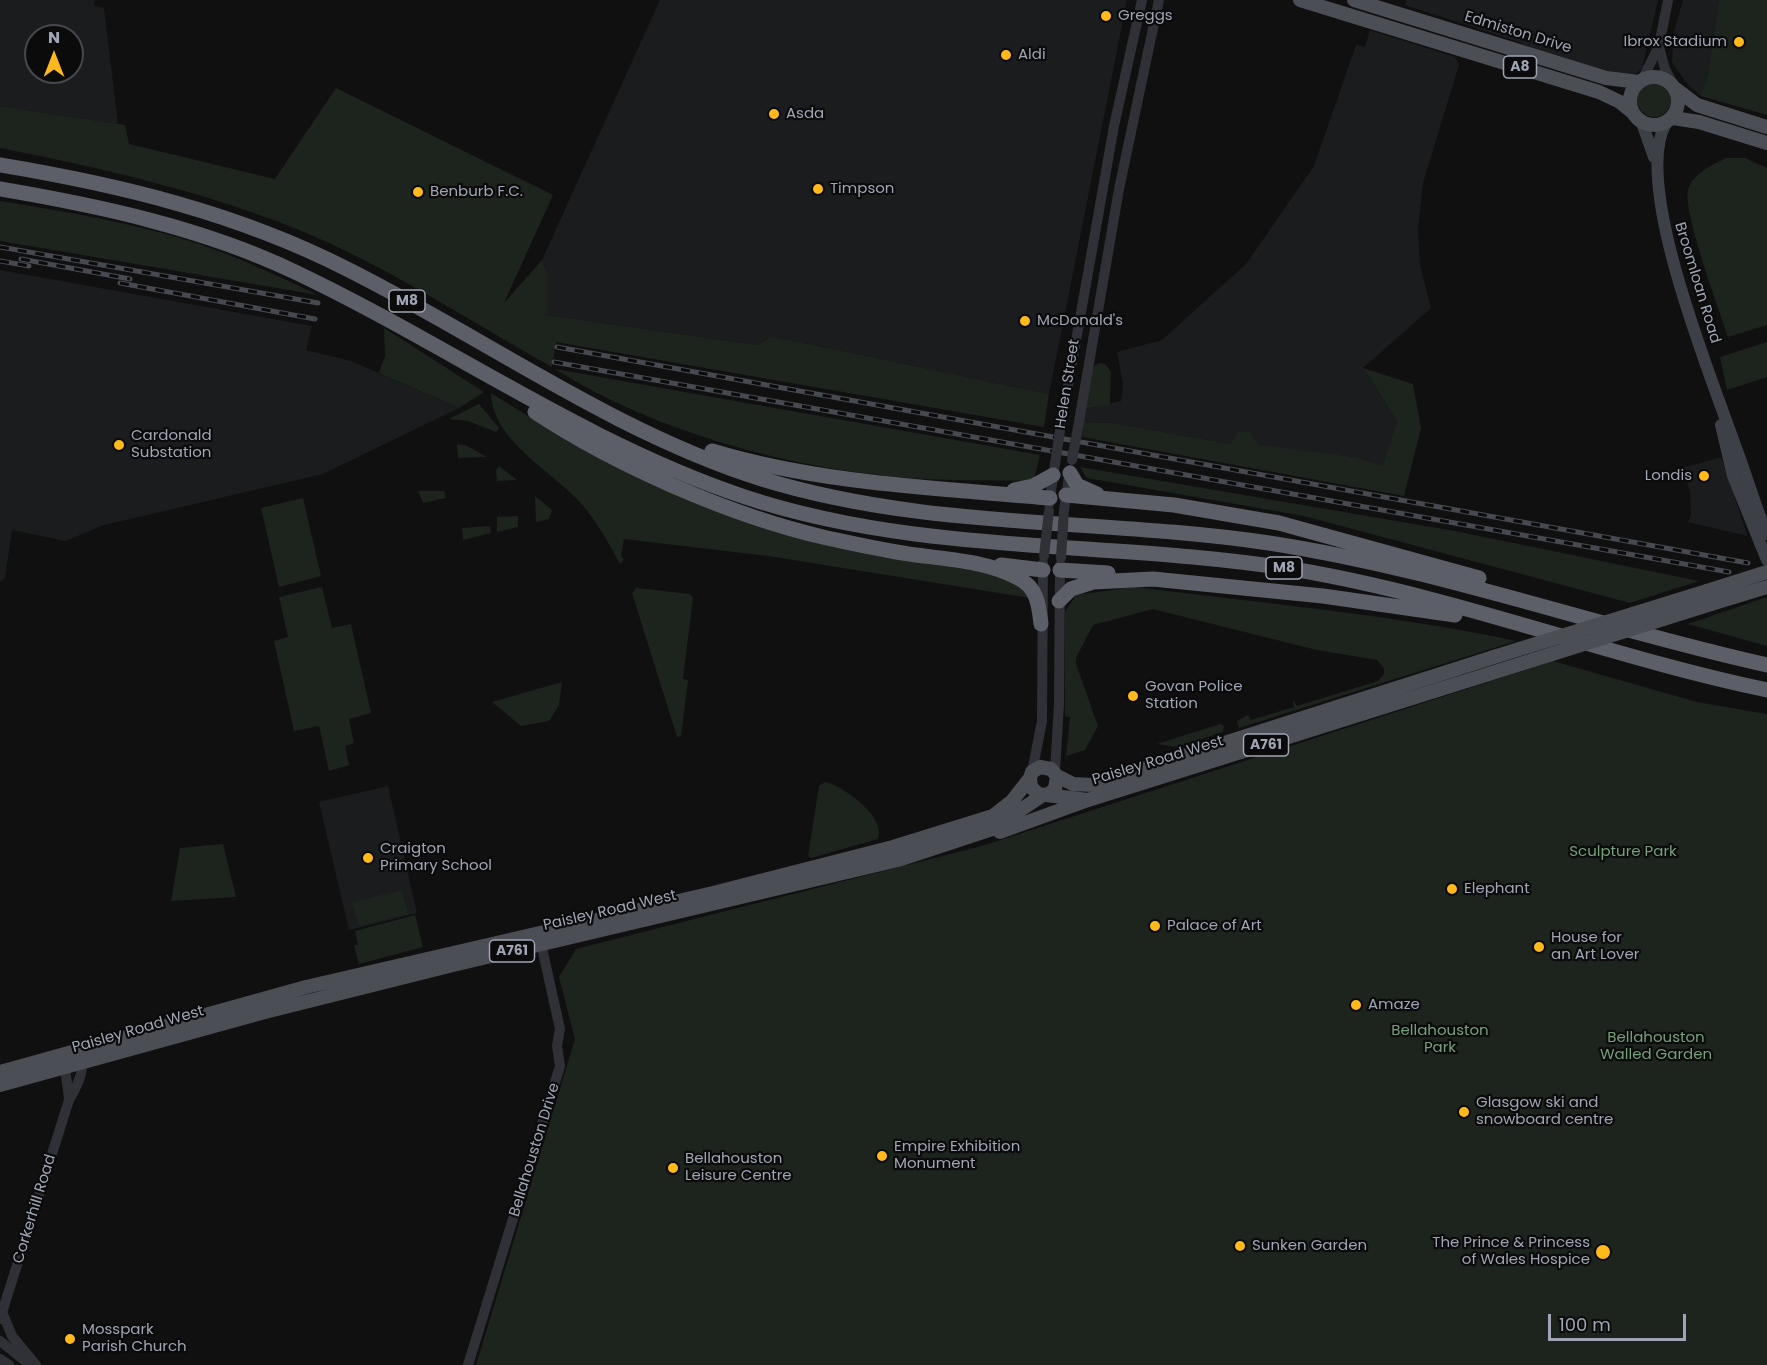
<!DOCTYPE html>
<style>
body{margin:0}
#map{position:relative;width:1767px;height:1365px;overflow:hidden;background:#101011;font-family:Poppins,sans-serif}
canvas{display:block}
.north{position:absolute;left:24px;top:24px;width:60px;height:60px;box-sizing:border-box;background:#0b0b0c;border:2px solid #46494f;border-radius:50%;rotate:0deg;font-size:16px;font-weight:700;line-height:24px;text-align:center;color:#9fa5b4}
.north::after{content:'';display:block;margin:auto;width:21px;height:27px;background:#ffb91a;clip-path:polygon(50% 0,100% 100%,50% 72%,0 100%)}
.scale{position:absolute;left:1548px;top:1314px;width:138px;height:27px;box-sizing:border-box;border:3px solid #9fa5b4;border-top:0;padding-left:8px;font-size:18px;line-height:21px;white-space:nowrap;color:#9fa5b4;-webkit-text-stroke:4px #0b0b0c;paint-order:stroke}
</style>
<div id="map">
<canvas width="1767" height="1365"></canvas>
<div class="north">N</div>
<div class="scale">100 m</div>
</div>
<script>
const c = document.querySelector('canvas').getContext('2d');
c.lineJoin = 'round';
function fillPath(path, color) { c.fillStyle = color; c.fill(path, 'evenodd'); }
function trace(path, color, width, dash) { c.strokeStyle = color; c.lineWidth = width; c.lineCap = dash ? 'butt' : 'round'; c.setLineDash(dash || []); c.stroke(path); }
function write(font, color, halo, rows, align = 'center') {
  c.font = font + ' Poppins,sans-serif'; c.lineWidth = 4.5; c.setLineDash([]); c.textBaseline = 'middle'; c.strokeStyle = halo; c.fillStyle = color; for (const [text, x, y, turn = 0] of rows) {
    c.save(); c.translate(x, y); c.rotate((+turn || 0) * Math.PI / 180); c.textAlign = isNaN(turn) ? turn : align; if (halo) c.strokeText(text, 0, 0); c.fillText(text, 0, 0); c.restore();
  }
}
const built = new Path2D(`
 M 0,0 L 95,0 L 94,6 L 104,8 L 118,124 L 0,106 ZM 36,36 L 72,36 L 72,72 L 36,72 Z
 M 660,0 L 1127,0 L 1049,394 L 771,336 L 758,345 L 547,315 L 547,273 L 542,260 Z
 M 1406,0 L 1658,0 L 1642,68 L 1637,73 L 1622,76 L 1543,54 L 1519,42 L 1405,5 Z
 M 1683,0 L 1719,0 L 1707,78 L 1701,96 L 1688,85 L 1672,62 L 1674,32 Z
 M 1370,30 L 1455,57 L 1459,65 L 1423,183 L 1418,229 L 1420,266 L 1431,308 L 1363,368 L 1397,421 L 1384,467 L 1355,457 L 1231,444 L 1113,423 L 1083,422 L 1085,409 L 1121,401 L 1123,384 L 1117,352 L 1162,340 L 1246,264 L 1314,166 L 1356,45 L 1365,47 Z
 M 0,270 L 312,326 L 306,350 L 351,361 L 459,408 L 323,474 L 104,525 L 65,541 L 12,530 L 5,578 L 0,582 Z
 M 1721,457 L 1745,528 L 1747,536 L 1688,522 L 1691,515 L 1690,492 L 1683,468 Z
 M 388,786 L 417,913 L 349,930 L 319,802 Z`);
const green = new Path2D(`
 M 1719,0 L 1767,0 L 1767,115 L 1701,96 L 1707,78 Z
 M1637 100a17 17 0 1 1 34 0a17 17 0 1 1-34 0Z
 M 336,88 L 553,195 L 504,303 L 542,260 L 547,273 L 547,315 L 758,345 L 771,336 L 1049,394 L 1044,427 L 556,342 L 552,367 C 473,323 395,271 311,235 C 212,193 106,169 0,148 L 0,106 L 125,125 L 129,144 L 275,179 Z
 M 1726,158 L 1745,158 L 1767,168 L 1767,325 L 1728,337 C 1719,309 1683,213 1688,190 C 1692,173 1713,165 1726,158 Z
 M 0,201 C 66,212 132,222 196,243 C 238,257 278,276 318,295 L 0,241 Z
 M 384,328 L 484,392 L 459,408 L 379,373 L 385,356 Z
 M 1767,342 L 1767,377 L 1727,390 L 1720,357 Z
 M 1099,363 L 1105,364 L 1111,372 L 1110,404 L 1085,409 L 1093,367 Z
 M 1363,368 L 1413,384 L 1421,428 L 1404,496 L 1082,437 L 1083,422 L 1113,423 L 1231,444 L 1238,431 L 1250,432 L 1259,445 L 1355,457 L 1383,466 L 1397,421 Z
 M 555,369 L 1040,455 L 1034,479 L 1028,481 C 989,480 948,481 909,478 C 792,469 654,432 555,369 Z
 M 491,393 L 567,440 L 666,490 L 976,569 L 1015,582 L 1030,598 L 768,556 L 624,539 L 621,556 L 624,560 L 620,564 C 607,540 595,518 577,499 C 548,469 492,439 491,393 Z
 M 479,404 L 499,428 L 496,432 L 468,421 L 449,419 Z
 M 457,444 L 467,446 L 487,457 L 458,458 Z
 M 499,466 L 517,480 L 497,481 L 496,470 Z
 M 1080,467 L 1455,531 L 1699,581 L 1630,603 L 1304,516 L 1087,478 Z
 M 418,491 L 444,491 L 446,498 L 423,503 Z
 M 535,496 L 552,510 L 549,519 L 536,522 Z
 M 303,498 L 321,576 L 279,587 L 261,508 Z
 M 518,516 L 518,527 L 497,532 L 497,517 Z
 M 490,526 L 491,533 L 463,540 L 462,528 Z
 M 322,587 L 332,628 L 351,624 L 371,713 L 349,719 L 354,743 L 345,746 L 349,765 L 329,771 L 319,726 L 294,731 L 274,641 L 288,637 L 279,597 Z
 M 1134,587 C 1262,603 1390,614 1516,641 L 1239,728 L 1237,721 L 1248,715 L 1251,720 L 1294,707 L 1293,699 L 1297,706 L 1378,681 L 1384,674 L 1384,668 L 1377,660 L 1317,650 L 1153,609 L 1093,625 L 1076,658 L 1076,664 L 1098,726 L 1085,750 L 1066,756 L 1070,717 L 1065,716 L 1065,612 L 1076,595 Z
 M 636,588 L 690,594 L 693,598 L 683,679 L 688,680 L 681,736 L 677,737 L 632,593 Z
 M 1767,597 L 1767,646 L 1688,624 Z
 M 1553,661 L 1697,702 L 1767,714 L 1767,1365 L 476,1365 L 575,1039 L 559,977 L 576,949 L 982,846 Z
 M 562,682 L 559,705 L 549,721 L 521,726 L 492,702 Z
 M 1220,724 L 1224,726 L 1223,732 L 1177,747 L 1157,744 Z
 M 825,782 C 843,786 887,817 878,839 L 811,858 L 808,856 L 819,786 Z
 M 223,844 L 236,897 L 171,901 L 180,848 Z
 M 402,890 L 408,914 L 359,926 L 352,902 Z
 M 415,915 L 423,947 L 359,964 L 354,946 L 358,944 L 355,931 Z`);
const tertiary = new Path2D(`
 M 1659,47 L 1665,69 L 1674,86
 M 1642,80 L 1659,46 L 1668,0
 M 1060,431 L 1114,126 L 1142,0
 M 1077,433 L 1119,189 L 1159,0
 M 1049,504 L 1056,457
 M 1064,510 L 1070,470
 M 1055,771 L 1059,704 L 1060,565
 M 1032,772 L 1042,721 L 1043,563
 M 64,1061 L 69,1098
 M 2,1312 L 12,1336 L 36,1365
 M 0,1319 L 69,1100 C 77,1086 85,1072 81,1056
 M 0,1341 L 28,1363
 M 0,1359 L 9,1365
 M 468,1365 L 560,1066 L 557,1046 L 560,1029 L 540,939`);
const secondary = new Path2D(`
 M 1642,123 L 1654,157
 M 1666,123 C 1631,184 1713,381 1736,448 C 1747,477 1755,506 1767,534
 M 1721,425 L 1733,476 L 1767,560`);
const primary = new Path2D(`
 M 1300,0 L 1599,92 L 1620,102 L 1631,111
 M 1354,0 L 1606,78 L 1639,82
 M1630 101a24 24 0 1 1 48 0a24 24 0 1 1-48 0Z
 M 1676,89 L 1697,105 L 1767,127
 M 1673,118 L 1699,122 L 1767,143
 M 1707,591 L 1767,572
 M 1711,604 L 1767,587
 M 1057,776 L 1073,784 L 1093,785 L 1497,656
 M 1047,795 L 1055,789 L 1057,776 L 1051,769 L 1040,767 L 1032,772 L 1030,778 L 1031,787 L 1038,794 L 1088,800 L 1533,660
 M 1000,832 L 1088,800
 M 0,1072 L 306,987 L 713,893 L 893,847 L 993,816 L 1012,801 L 1030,778
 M 0,1085 L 265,1012 L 453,965 L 898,860 L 992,829 L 1043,795`);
const motorway = new Path2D(`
 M 0,165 C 120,185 237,213 347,269 C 485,338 613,432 762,479 C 927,530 1100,518 1269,543 C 1439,569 1600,628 1767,665
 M 0,189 C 100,206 203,228 295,272 C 447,344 584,443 745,497 C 923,556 1114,540 1298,570 C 1457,597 1609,657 1767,690
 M 535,412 C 617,466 731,516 827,538 C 856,544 886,551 916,555 C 949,559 989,562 1018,578 C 1037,587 1039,605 1041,624
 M 712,451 C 822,484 937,488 1050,498
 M 1070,473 L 1077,485 L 1097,494
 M 1014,490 L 1033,486 L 1053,475
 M 1066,495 L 1174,505 L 1279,523 L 1479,578
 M 1001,565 L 1043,570
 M 1060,570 L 1108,573
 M 1059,601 L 1071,589 L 1093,582 L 1153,579 L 1323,596 L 1455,615`);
const rail = new Path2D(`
 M 0,247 L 318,303
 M 21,259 L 130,279
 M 0,261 L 29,266
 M 120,283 L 315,319
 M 557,347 L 1748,563
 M 554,362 L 1729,572`);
const tertiaryBridge = new Path2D(`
 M 1056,457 L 1060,431
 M 1072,460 L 1077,433
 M 1044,556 L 1049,511
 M 1061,558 L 1064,510`);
const primaryBridge = new Path2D(`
 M 1497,656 L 1707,591
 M 1533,660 L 1711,604`);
const markers = [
 [1106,16,6,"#ffb91a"],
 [1739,42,6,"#ffb91a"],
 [1006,55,6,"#ffb91a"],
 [774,114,6,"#ffb91a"],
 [818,189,6,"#ffb91a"],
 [418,192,6,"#ffb91a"],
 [1025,321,6,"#ffb91a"],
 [119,445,6,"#ffb91a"],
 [1704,476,6,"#ffb91a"],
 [1133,696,6,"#ffb91a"],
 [368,858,6,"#ffb91a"],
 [1452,889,6,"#ffb91a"],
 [1155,926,6,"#ffb91a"],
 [1539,947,6,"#ffb91a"],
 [1356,1005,6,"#ffb91a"],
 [1464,1112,6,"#ffb91a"],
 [882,1156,6,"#ffb91a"],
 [673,1168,6,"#ffb91a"],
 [1240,1246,6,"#ffb91a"],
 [1603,1252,8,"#ffb91a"],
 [70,1339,6,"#ffb91a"]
];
const shields = [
 [1520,67,33],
 [407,301,36],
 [1284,568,36],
 [1266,745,45],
 [512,951,45]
];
const shieldNames = [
 ["A8",1520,67],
 ["M8",407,301],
 ["M8",1284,568],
 ["A761",1266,745],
 ["A761",512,951]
];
const poiNames = [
 ["Greggs",1118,16],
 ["Ibrox Stadium",1727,42,"right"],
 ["Aldi",1018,55],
 ["Asda",786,114],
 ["Timpson",830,189],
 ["Benburb F.C.",430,192],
 ["McDonald's",1037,321],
 ["Cardonald",131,436],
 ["Substation",131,453],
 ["Londis",1692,476,"right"],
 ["Govan Police",1145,687],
 ["Station",1145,704],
 ["Craigton",380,849],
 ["Primary School",380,866],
 ["Elephant",1464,889],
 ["Palace of Art",1167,926],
 ["House for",1551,938],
 ["an Art Lover",1551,955],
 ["Amaze",1368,1005],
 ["Glasgow ski and",1476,1103],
 ["snowboard centre",1476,1120],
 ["Empire Exhibition",894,1147],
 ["Monument",894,1164],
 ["Bellahouston",685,1159],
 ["Leisure Centre",685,1176],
 ["The Prince & Princess",1590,1243,"right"],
 ["of Wales Hospice",1590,1260,"right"],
 ["Sunken Garden",1252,1246],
 ["Mosspark",82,1330],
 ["Parish Church",82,1347]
];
const streetNames = [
 ["Edmiston Drive",1518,33,17],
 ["Broomloan Road",1697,283,73],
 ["Helen Street",1068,384,-81],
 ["Paisley Road West",1158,761,-17],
 ["Paisley Road West",610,911,-13],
 ["Paisley Road West",138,1030,-16],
 ["Bellahouston Drive",535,1150,-73],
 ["Corkerhill Road",35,1209,-73]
];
const parkNames = [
 ["Sculpture Park",1623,852],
 ["Bellahouston",1440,1031],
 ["Park",1440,1048],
 ["Bellahouston",1656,1038],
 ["Walled Garden",1656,1055]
];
fillPath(built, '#1b1c1e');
fillPath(green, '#1c241d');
trace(tertiary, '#303137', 10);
trace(secondary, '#3e4047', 12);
trace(primary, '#4c4e56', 14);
trace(motorway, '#5c5f68', 15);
trace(rail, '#474950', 5);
trace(rail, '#0b0b0c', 3, [9]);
trace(tertiaryBridge, '#303137', 10);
trace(primaryBridge, '#4c4e56', 14);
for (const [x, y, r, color] of markers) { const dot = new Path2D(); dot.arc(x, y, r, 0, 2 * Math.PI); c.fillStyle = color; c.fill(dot); trace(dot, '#0b0b0c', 2); }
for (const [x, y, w] of shields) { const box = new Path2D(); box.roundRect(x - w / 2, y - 11, w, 22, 4.5); c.fillStyle = '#0b0b0c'; c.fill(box); trace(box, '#9fa5b4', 1.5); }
write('bold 14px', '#9fa5b4', null, shieldNames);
write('15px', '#9fa5b4', '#0b0b0c', poiNames, 'left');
write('15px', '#9fa5b4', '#0b0b0c', streetNames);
write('15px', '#74a178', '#0b0b0c', parkNames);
</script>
